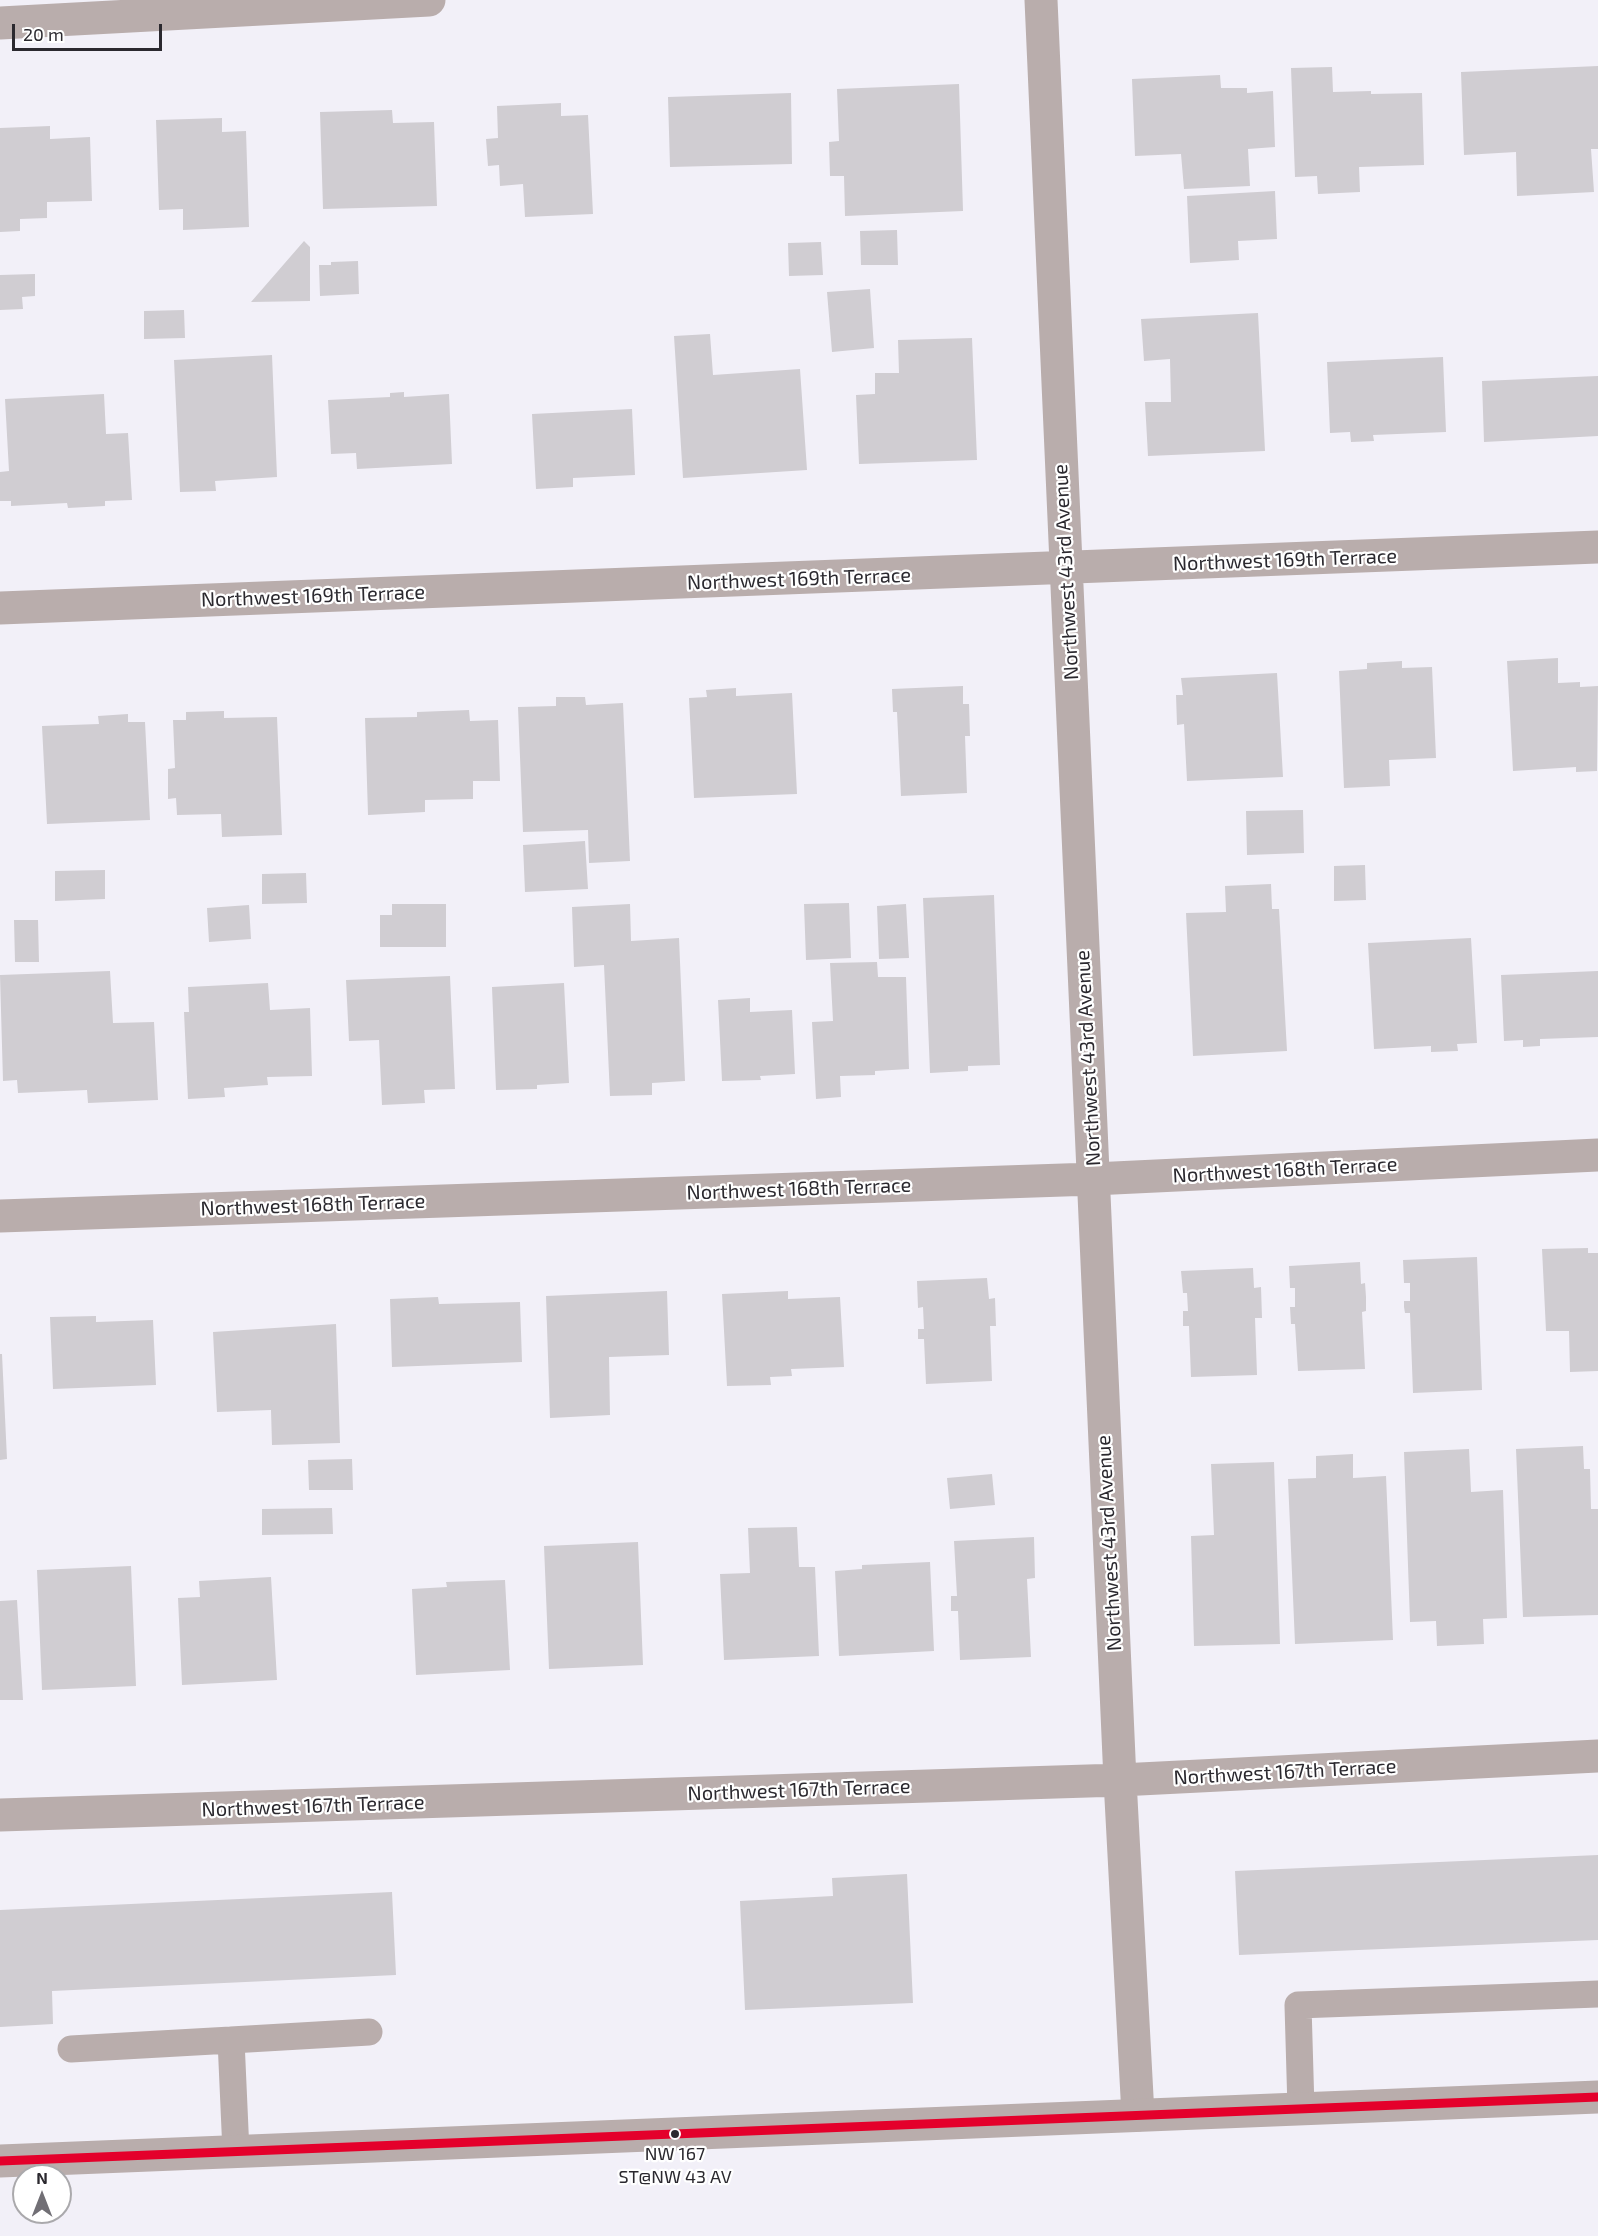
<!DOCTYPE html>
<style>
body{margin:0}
#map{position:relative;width:1598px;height:2236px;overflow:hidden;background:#f2f0f8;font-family:"Exo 2",sans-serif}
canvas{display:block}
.north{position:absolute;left:12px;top:2164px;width:60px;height:60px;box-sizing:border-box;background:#fff;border:2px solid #aaa9ac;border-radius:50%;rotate:0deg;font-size:16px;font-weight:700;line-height:24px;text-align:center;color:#2b292f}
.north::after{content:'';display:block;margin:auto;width:21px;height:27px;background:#716f75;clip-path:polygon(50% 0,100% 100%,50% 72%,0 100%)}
.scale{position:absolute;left:12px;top:24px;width:150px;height:27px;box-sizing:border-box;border:3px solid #2b292f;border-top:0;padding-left:8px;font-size:18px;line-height:21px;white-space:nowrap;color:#2b292f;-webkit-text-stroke:4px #fff;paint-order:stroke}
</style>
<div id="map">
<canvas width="1598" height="2236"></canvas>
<div class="north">N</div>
<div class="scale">20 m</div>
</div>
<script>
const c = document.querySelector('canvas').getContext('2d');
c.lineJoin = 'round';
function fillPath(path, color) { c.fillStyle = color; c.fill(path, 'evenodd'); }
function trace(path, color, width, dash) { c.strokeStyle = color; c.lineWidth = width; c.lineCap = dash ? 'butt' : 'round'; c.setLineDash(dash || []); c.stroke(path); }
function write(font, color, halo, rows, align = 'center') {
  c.font = font + ' "Exo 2",sans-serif'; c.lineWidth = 4.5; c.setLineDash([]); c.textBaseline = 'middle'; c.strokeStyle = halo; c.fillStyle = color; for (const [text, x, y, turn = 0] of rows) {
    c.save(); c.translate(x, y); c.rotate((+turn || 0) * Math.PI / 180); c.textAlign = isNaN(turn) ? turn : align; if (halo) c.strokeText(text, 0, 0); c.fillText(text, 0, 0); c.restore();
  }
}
const building = new Path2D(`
 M 1598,66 L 1598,149 L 1591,149 L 1594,192 L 1517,196 L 1516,152 L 1464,155 L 1461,72 Z
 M 1332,67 L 1333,92 L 1371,91 L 1371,94 L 1422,93 L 1424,165 L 1359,167 L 1360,192 L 1318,194 L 1317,176 L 1295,177 L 1291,68 Z
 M 1220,75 L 1221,88 L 1247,88 L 1247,93 L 1273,91 L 1275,147 L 1248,149 L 1250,186 L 1184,189 L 1181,154 L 1135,156 L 1132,79 Z
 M 959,84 L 963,211 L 845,216 L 844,176 L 830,176 L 829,142 L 839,141 L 837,89 Z
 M 791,93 L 792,164 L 670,167 L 668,97 Z
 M 561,103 L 561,116 L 588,115 L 593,214 L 525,217 L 523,184 L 500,186 L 499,165 L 488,166 L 486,139 L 498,138 L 497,106 Z
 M 392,110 L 393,123 L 434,122 L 437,206 L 323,209 L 320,112 Z
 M 222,118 L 222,132 L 246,131 L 249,227 L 183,230 L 183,209 L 159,210 L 156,120 Z
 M 50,126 L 50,139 L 90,137 L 92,201 L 47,202 L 47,218 L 20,219 L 20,231 L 0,232 L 0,128 Z
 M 1275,191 L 1277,239 L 1238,241 L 1239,260 L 1190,263 L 1187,196 Z
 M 897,230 L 898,265 L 861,265 L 860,231 Z
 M 304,241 L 310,247 L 310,301 L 251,302 Z
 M 821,242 L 823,275 L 789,276 L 788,243 Z
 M 358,261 L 359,294 L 320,296 L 319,265 L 331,265 L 331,262 Z
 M 35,274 L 35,296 L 22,297 L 23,309 L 0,310 L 0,275 Z
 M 870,289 L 874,348 L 832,352 L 827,292 Z
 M 184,310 L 185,338 L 144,339 L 144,311 Z
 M 1258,313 L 1265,451 L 1148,456 L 1145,402 L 1171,402 L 1170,359 L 1144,361 L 1141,319 Z
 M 710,334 L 713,375 L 800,369 L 807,470 L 683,478 L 674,336 Z
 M 972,338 L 977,460 L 859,464 L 856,395 L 875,394 L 875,373 L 899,373 L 898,340 Z
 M 272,355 L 277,477 L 215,481 L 216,491 L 180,492 L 174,360 Z
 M 1443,357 L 1446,432 L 1373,435 L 1374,441 L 1351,442 L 1350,432 L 1330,433 L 1327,362 Z
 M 1598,376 L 1598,436 L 1484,442 L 1482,381 Z
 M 404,392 L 404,397 L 449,394 L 452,464 L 357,469 L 356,453 L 331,454 L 328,400 L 390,397 L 390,393 Z
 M 104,394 L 106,434 L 128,433 L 132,500 L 105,501 L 105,506 L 68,508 L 67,503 L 11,506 L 11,501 L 0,501 L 0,472 L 9,471 L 5,399 Z
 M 632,409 L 635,475 L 573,478 L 573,487 L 536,489 L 532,414 Z
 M 1558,658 L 1558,683 L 1580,682 L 1580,687 L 1598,686 L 1597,771 L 1576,772 L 1576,767 L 1513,771 L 1507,661 Z
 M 1402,661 L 1402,668 L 1432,667 L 1436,758 L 1389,760 L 1390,786 L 1344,788 L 1339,671 L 1367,669 L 1367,663 Z
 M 1277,673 L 1283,777 L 1187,781 L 1184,724 L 1177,725 L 1176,695 L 1183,695 L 1181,678 Z
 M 963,686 L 963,704 L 969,704 L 970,736 L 965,736 L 967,793 L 901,796 L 897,712 L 893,712 L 892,689 Z
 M 736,688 L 736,696 L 792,693 L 797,794 L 694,798 L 689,698 L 707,697 L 706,690 Z
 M 556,697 L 585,697 L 586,705 L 623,703 L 630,861 L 589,863 L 588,830 L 523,832 L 518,707 L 556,706 Z
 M 469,710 L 470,721 L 498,720 L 500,781 L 473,781 L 473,799 L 425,800 L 425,812 L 368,815 L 365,718 L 417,717 L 417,712 Z
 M 224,711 L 224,718 L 277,717 L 282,835 L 222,837 L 221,814 L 177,815 L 176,798 L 168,799 L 168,769 L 175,768 L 173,720 L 186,720 L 186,712 Z
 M 128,714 L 128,722 L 145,722 L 150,820 L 47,824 L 42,726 L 99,724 L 98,716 Z
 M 1303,810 L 1304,853 L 1247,855 L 1246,811 Z
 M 585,841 L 588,889 L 525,892 L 523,845 Z
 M 1365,865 L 1366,900 L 1334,901 L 1334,866 Z
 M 105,870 L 105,899 L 55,901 L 55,871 Z
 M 306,873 L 307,903 L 262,904 L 262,874 Z
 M 1271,884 L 1272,909 L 1279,909 L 1287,1051 L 1193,1056 L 1186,913 L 1226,912 L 1225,886 Z
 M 994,895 L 1000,1065 L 968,1066 L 968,1071 L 930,1073 L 923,898 Z
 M 849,903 L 851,958 L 806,960 L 804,904 Z
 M 392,904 L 446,904 L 446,947 L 380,947 L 380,915 L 392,915 Z
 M 630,904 L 631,941 L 679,938 L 685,1081 L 652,1083 L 652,1095 L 610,1096 L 604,965 L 574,967 L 572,907 Z
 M 906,904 L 909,958 L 879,959 L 877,906 Z
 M 249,905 L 251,939 L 209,942 L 207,908 Z
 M 14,920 L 38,920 L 39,962 L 15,962 Z
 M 1471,938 L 1477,1043 L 1457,1044 L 1458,1051 L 1431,1052 L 1431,1046 L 1374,1049 L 1368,943 Z
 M 877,962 L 878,977 L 906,977 L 909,1069 L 875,1071 L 875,1075 L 840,1076 L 841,1097 L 816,1099 L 812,1022 L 833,1021 L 830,963 Z
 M 110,971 L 113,1023 L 154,1022 L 158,1100 L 88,1103 L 87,1090 L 18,1093 L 17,1080 L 3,1081 L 0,975 Z
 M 1598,971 L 1598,1037 L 1540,1039 L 1540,1046 L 1523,1047 L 1523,1040 L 1504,1041 L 1501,975 Z
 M 450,976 L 455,1089 L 424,1090 L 425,1103 L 382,1105 L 379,1040 L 349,1041 L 346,980 Z
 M 268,983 L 270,1010 L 310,1008 L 312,1076 L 267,1077 L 268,1085 L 224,1088 L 225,1097 L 188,1099 L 184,1012 L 189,1012 L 188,987 Z
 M 564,983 L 569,1083 L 537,1085 L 537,1089 L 496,1090 L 492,987 Z
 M 750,998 L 750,1012 L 792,1010 L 795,1074 L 760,1076 L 761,1080 L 722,1081 L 718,1000 Z
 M 1588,1248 L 1588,1253 L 1598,1253 L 1598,1371 L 1570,1372 L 1569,1331 L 1546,1331 L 1542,1249 Z
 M 1477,1257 L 1482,1390 L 1413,1393 L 1410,1313 L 1405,1313 L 1404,1307 L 1404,1301 L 1410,1301 L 1410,1283 L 1404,1283 L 1403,1260 Z
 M 1360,1262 L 1361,1284 L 1365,1283 L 1366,1297 L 1366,1311 L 1362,1312 L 1365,1369 L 1298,1371 L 1295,1324 L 1291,1324 L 1290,1307 L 1295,1307 L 1295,1288 L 1290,1288 L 1289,1266 Z
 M 1253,1268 L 1254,1288 L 1261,1287 L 1262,1318 L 1255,1318 L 1257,1375 L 1191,1377 L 1189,1326 L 1183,1326 L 1183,1311 L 1188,1311 L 1187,1293 L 1183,1293 L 1181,1271 Z
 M 987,1278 L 989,1299 L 995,1298 L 996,1326 L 990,1326 L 992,1381 L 926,1384 L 924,1339 L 918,1339 L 918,1329 L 924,1329 L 923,1307 L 918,1308 L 917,1281 Z
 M 667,1291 L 669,1355 L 609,1357 L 610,1415 L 550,1418 L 546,1296 Z
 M 788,1291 L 788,1299 L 840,1297 L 844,1367 L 791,1369 L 792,1376 L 770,1377 L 771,1385 L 727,1386 L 722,1294 Z
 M 438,1297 L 439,1304 L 520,1302 L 522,1362 L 392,1367 L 390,1299 Z
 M 96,1316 L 96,1322 L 153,1320 L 156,1385 L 53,1389 L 50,1317 Z
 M 336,1324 L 340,1443 L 272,1445 L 271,1410 L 217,1412 L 213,1332 Z
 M 0,1354 L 2,1354 L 7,1459 L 0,1460 Z
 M 1583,1446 L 1584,1469 L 1590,1469 L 1591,1509 L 1598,1509 L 1598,1615 L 1523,1617 L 1516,1449 Z
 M 1469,1449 L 1471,1492 L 1503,1490 L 1507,1618 L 1483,1619 L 1484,1644 L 1437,1646 L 1436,1621 L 1410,1622 L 1404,1452 Z
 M 1353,1454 L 1353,1478 L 1386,1476 L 1393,1640 L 1295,1644 L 1288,1479 L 1316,1478 L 1316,1456 Z
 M 352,1459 L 353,1490 L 309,1490 L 308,1460 Z
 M 1274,1462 L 1280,1644 L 1194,1646 L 1191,1536 L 1214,1535 L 1211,1464 Z
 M 992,1474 L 995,1505 L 950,1509 L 947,1478 Z
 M 332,1508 L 333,1534 L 262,1535 L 262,1509 Z
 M 797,1527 L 799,1567 L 815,1567 L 819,1656 L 724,1660 L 720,1574 L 750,1573 L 748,1528 Z
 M 1034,1537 L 1035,1578 L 1027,1579 L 1031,1657 L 960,1660 L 958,1611 L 951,1611 L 951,1596 L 957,1596 L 954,1541 Z
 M 638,1542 L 643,1665 L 549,1669 L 544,1546 Z
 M 930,1562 L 934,1651 L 839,1656 L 835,1571 L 862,1569 L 862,1565 Z
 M 131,1566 L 136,1686 L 42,1690 L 37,1570 Z
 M 271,1577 L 277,1680 L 182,1685 L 178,1598 L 200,1597 L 199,1581 Z
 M 505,1580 L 510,1670 L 416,1675 L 412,1589 L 447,1587 L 446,1582 Z
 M 17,1600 L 23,1700 L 0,1700 L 0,1601 Z
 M 1598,1855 L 1598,1940 L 1239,1955 L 1235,1871 Z
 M 907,1874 L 913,2003 L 745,2010 L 740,1901 L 833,1896 L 832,1878 Z
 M 392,1892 L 396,1975 L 52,1991 L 53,2024 L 0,2027 L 0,1910 Z`);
const service = new Path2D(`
 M 71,2049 L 231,2040
 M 1301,2109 L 1298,2005 L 1598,1994
 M 236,2152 L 231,2040 L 369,2032`);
const minor = new Path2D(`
 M 1041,0 L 1120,1780 L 1138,2115
 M 0,23 L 429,0
 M 0,608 L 1598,547
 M 0,1216 L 1093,1179 L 1598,1155
 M 0,1815 L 1120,1780 L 1598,1756`);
const tertiary = new Path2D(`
 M 0,2161 L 1598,2097`);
const bus1 = new Path2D(`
 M 0,2161 L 1598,2097`);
const markers = [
 [675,2134,5,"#2b292f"]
];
const busNames = [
 ["NW 167",675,2154],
 ["ST@NW 43 AV",675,2177]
];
const streetNames = [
 ["Northwest 169th Terrace",1285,560,-2],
 ["Northwest 43rd Avenue",1066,572,-93],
 ["Northwest 169th Terrace",799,579,-2],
 ["Northwest 169th Terrace",313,596,-2],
 ["Northwest 43rd Avenue",1088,1058,-93],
 ["Northwest 168th Terrace",1285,1170,-3],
 ["Northwest 168th Terrace",799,1189,-2],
 ["Northwest 168th Terrace",313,1205,-2],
 ["Northwest 43rd Avenue",1109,1543,-93],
 ["Northwest 167th Terrace",1285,1772,-3],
 ["Northwest 167th Terrace",799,1790,-2],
 ["Northwest 167th Terrace",313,1806,-2]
];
fillPath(building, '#d0cdd2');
trace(service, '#b9adac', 27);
trace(minor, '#b9adac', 33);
trace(tertiary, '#b9adac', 33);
trace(bus1, '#e4002b', 9);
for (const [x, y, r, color] of markers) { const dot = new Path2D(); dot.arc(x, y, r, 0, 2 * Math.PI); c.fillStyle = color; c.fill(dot); trace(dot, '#fff', 2); }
write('18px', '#2b292f', '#fff', busNames);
write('20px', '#2b292f', '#fff', streetNames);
</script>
